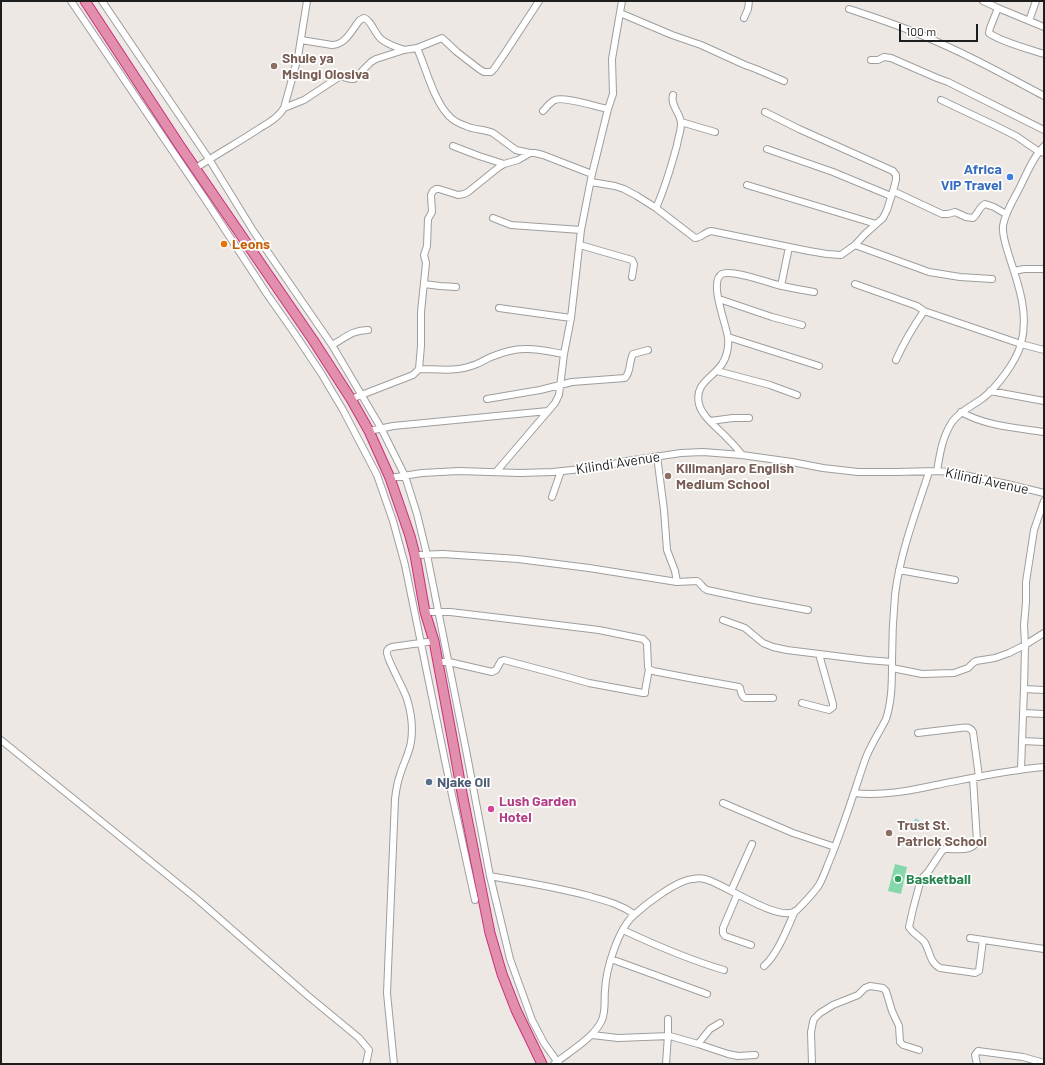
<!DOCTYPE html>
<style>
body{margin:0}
#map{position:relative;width:1045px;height:1065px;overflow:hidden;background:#ede8e3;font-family:Barlow,sans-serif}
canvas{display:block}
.frame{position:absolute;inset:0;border:2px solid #1d1d1d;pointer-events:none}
.scale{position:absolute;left:899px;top:24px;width:79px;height:18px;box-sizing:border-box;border:2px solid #1d1d1d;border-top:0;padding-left:5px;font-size:12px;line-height:14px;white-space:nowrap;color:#1d1d1d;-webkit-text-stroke:3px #fff;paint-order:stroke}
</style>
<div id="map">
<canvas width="1045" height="1065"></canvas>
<div class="frame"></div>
<div class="scale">100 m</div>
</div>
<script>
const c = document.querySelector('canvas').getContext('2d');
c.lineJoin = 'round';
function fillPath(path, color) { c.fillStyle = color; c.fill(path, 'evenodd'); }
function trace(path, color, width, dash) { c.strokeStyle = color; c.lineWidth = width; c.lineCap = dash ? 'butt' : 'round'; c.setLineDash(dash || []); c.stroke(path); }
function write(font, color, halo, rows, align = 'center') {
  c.font = font + ' Barlow,sans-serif'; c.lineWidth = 3.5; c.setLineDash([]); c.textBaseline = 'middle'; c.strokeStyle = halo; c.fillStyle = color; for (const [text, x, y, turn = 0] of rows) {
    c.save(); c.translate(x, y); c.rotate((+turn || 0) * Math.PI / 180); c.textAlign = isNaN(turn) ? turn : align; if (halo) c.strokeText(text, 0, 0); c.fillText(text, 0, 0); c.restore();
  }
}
const pitch = new Path2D(`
 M 895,864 L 907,867 L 901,894 L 888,891 Z`);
const water = new Path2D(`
 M 916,818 L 922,823 L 913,832 L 908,828 Z`);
const minor = new Path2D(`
 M 71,1 L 205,199 L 267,294 L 295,334 L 321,373 L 343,410 L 377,475 L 393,521 L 405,565 L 452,795 L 475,900
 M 102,1 L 209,159 L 254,232 L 332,345 L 381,428 L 405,476 L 417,514 L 427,555 L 466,750 L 490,876 L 510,959 L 532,1020 L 544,1043 L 559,1064
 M 983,1 L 998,8 L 1044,27
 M 998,8 L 990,28 L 989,33 C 1001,42 1029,49 1044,54
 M 849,9 C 873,17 898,25 921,35 C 963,52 1003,74 1044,96
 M 620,13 L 672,35 L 701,45 L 745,65 L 756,69 L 784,81
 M 744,18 L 748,9 L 749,1
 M 1029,21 L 1036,1
 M 301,40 L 332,45 C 346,45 352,29 360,20 L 364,18 C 371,20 375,34 381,39 C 388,45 397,47 404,50
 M 417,48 C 426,68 434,102 450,117 C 454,121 460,124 466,126 C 474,130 484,129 493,133 L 516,150 L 530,153
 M 871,60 L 878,60 L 884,57 L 891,58 L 937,78 L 948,82 L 1044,130
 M 941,100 L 996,126 L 1016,136 L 1038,151 L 1044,153
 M 284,108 L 304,100 L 339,77 C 344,76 349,80 354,79 L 371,62 L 376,59 L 404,50 L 417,48 L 442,38 L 457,52 L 479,69 L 484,72 L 491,72 L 494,69 L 505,53 L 539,1
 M 543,111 C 547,107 550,102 555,100 C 563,96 597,107 608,109
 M 681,122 L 715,132
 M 453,146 L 479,156 L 504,164
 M 767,149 L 833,172 L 891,196
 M 196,168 C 217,154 239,142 260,128 C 269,123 279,117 284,108 L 298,57 L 307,1
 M 591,182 L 615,186 L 624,189 L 637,196 L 656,208 L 695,238 C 701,238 705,232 711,231 L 809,251 L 827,254 L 841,255 L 855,245 L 865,234 L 883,218 L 887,210 L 893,191 L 896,180 L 896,175 L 893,171 L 799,129 L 765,112
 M 747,185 L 876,224
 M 893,191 L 942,214 L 948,214 L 955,212 L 966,217 L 973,218 C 978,214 979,207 985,204 L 994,207 L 1006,214
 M 656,208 C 665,188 671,167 677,145 C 678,138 681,131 681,124 C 681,113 670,106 673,95
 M 493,218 L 511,225 L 581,230
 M 580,245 L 632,260 L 634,264 L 632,277
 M 855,245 L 929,272 L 960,277 L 992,279
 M 1014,271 L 1024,269 L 1044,269
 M 424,284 L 440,286 L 456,287
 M 855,284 L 917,306 L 924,311 L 1021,344 L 1044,350
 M 781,286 L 789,247
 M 719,299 L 772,317 L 802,325
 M 499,308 L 571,318
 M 728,337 L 819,366
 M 332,345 C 345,338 352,330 368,330
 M 896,360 C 904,342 913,327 924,311
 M 419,369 C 436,369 455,372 471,366 C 479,364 484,360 491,357 C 501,353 513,349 524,349 C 537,348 551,352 564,354
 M 717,371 L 770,385 L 797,395
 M 990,391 L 1044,401
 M 351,399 L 413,375 L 419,369 L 421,346 L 421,312 L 426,263 L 424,255 L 427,246 L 428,219 L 432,212 L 431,195 L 433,191 L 436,189 L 439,189 L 458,195 L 464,194 L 468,192 L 499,167 L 504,164 L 518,160 L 530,153 L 535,153 L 543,155 L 592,174
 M 487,399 L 540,390 L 572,382 L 625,378 C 631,372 629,361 633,354 L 648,350
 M 961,412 C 986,426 1016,428 1044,432
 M 710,421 L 733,418 L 749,418
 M 369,431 L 393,426 L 548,411
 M 742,455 C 738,449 733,444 728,439 C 719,429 702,417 699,404 C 694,383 713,378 722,364 C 727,357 729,346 728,338 C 727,326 708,281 722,274 C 732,269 766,282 778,285 C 790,288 802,290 814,292
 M 657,456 L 664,510 L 667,550 L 675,571 L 677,582
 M 937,471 C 940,453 942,438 952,422 C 960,411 972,406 983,398 C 997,387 1016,362 1021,344 C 1029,315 1019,286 1010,259 C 1007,248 1002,237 1003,226 C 1005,212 1014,199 1020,187 C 1027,173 1033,157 1044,146
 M 496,472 L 555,403 L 559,395 L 564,354 L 571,318 L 581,230 L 592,174 L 608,109 L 613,94 L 612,59 L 622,1
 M 390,478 L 422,473 L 459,471 L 520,473 L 553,472 L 600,467 L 627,461 L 681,453 L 703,452 L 742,455 L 792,462 L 823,468 L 858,472 L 896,472 L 937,471 L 950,472 L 1007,484 L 1044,493
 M 552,497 L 561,471
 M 415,555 L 443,554 L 518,559 L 589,568 L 677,582 L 697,581 C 701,583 702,588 707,590 L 754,600 L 808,610
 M 899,570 L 955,580
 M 425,612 L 450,612 L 509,619 L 599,630 L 643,639 L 647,643 L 648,667 L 649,669 L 653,671 L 689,678 L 739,687 L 740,688 C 741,692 741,696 745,698 L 773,698
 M 723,620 L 745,628 L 763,643 L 773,647 L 787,650 L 867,660 L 892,662
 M 438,662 L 449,662 L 492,672 L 496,670 L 501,661 L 504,660 L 553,673 L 589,683 L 643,693 L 645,693 L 645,691 L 649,669
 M 892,668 L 922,674 L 954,673 L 968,668 L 973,663 L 976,661 L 995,658 L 1009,653 L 1025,645 L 1044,633
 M 1024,689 L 1044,690
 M 802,703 L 829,710 L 833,707 L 833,704 L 819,654
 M 1023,713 L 1044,714
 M 918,733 L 960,728 C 966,727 970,727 973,732 L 979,777
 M 1,740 L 197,899 L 307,995 L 359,1038 L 369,1050 L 366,1064
 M 1022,741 L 1044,742
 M 1021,769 L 1024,689 L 1025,645 L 1024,625 L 1026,602 L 1026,582 L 1034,530 L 1044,501
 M 973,778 L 977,841 C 972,852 958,849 948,849 L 945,849 L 942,851 L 928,872 L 921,879 L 913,909 L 909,927 C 913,934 921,937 925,943 C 930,952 930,963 940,968 L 969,972 L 975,973 L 979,971 L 983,940
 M 854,793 C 882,796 909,791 936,785 C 972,778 1008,770 1044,767
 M 723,803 L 793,833 L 835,847
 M 490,876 C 523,882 556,887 589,896 C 607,901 619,904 634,914
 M 731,891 L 752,844
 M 737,895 L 723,928 L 723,933 L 725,936 L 751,945
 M 623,930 C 655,945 690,960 724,970
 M 970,938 L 1044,949
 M 611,959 L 707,994
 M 764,966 C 777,955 788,927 795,911
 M 592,1035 L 618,1038 L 670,1036 L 698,1044 L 728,1054 L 738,1056 L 755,1055
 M 698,1044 L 710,1029 L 720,1023
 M 394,1064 L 387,993 L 395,799 C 396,791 397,783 400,775 C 403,764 409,754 411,742 C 413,729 411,712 407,699 C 405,691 385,656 387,651 C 388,648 389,648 392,647 L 434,641
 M 554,1064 C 569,1052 594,1038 602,1020 C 606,1010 604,999 605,990 C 606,969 618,929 634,915 C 646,904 677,880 693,879 C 697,878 701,878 705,879 C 723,883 781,925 797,910 C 805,902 813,894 819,885 C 824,876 827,866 831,857 C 844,825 854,792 865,760 C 870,746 879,733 886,719 C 892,701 892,681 892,662 C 892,640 893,617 895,595 C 900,553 916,512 929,472
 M 666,1064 L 668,1035 L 668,1019
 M 812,1064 L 811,1032 L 813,1022 L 814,1019 L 820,1013 L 833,1005 L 858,995 L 865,988 L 870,986 L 883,988 L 886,991 L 892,1011 L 899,1026 L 900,1042 L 903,1045 L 919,1050
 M 977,1064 L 975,1055 L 978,1051 L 1023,1057 L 1044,1063`);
const highway = new Path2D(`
 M 85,1 L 180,146 L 313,340 L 351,399 L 369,431 L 390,478 L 410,536 L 415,555 L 425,612 L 434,641 L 454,748 L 462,793 L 490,933 L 502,974 L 516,1010 L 542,1064`);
const markers = [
 [274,66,4,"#8d6e63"],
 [1010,177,4,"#3f7fe0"],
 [224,244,4,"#e8710a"],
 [668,476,4,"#8d6e63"],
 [429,782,4,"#5c6f8a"],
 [491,809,4,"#d1479c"],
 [889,833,4,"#8d6e63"],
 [898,879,4,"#2e9e5b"]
];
const educationNames = [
 ["Shule ya",282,58],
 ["Msingi Olosiva",282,74],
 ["Kilimanjaro English",676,468],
 ["Medium School",676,484],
 ["Trust St.",897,825],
 ["Patrick School",897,841]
];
const shopNames = [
 ["Africa",1002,169],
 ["VIP Travel",1002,185]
];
const foodNames = [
 ["Leons",232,244]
];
const streetNames = [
 ["Kilindi Avenue",618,463,-9],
 ["Kilindi Avenue",987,481,12]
];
const serviceNames = [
 ["Njake Oil",437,782]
];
const hotelNames = [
 ["Lush Garden",499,801],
 ["Hotel",499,817]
];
const leisureNames = [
 ["Basketball",906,879]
];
fillPath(pitch, '#85d8aa');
fillPath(water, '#a6d6d9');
trace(minor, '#9e9e9e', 8);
trace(highway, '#cd2e80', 11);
trace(minor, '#fff', 6);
trace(highway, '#e18fac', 9);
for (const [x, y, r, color] of markers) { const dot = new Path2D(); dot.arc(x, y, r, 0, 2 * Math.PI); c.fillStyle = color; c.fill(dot); trace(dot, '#fff', 1.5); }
write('bold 14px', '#785e54', '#fff', educationNames, 'left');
write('bold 14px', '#366cbe', '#fff', shopNames, 'right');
write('bold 14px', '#c56008', '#fff', foodNames, 'left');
write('14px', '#1d1d1d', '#fff', streetNames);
write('bold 14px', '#4e5e75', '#fff', serviceNames, 'left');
write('bold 14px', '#b23c85', '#fff', hotelNames, 'left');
write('bold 14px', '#27864d', '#fff', leisureNames, 'left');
</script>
